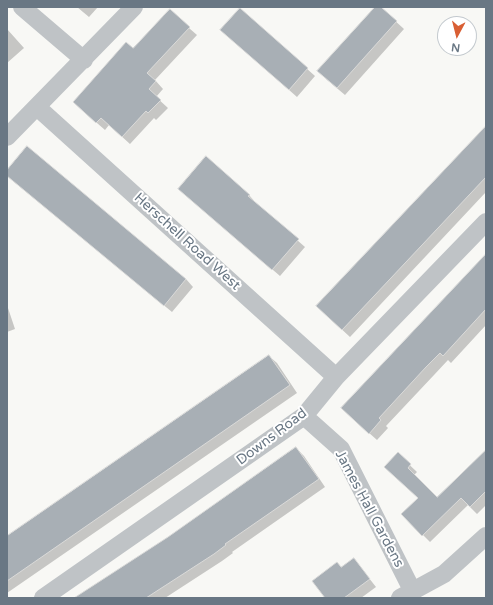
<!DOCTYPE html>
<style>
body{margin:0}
#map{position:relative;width:493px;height:605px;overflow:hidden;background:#f8f8f5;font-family:"Varela Round",sans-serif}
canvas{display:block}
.frame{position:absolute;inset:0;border:8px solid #697784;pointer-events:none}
.north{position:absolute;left:437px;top:16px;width:40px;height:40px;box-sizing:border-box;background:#fff;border:1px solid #c3c9ce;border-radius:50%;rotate:187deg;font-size:11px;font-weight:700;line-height:16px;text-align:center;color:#697784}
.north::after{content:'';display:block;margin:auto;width:14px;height:18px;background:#d95f34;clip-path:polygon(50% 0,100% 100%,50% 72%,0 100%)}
</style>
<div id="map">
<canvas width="493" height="605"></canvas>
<div class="frame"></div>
<div class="north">N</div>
</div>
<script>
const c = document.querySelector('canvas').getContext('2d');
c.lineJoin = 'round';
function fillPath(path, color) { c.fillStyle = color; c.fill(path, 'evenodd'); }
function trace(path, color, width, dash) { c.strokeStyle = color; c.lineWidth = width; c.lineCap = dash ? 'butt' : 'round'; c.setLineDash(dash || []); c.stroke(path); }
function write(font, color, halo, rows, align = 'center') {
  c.font = font + ' "Varela Round",sans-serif'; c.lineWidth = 4; c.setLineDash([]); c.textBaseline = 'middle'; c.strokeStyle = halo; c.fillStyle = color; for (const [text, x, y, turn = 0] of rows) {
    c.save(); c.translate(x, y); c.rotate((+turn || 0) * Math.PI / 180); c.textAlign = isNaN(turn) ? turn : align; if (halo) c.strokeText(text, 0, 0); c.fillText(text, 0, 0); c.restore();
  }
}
const shadow = new Path2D(`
 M 77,7 L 98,7 L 89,17 Z
 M 376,7 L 380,7 L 404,29 L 345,95 L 326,79 Z
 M 240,9 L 315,76 L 297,97 L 229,37 Z
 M 189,28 L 197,35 L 155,80 L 163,89 L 156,97 L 168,108 L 156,120 L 154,118 L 130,144 L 109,125 L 105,130 L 82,110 L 133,50 Z
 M 7,29 L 24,48 L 7,63 Z
 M 486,127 L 486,192 L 350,337 L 325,314 Z
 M 7,171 L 186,279 L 193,287 L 172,312 L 13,181 L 7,175 Z
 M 249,195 L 256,203 L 256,204 L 305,247 L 280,276 L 187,196 Z
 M 486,256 L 486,325 L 451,363 L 448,360 L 434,375 L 386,426 L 388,428 L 377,440 L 350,416 Z
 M 7,305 L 15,329 L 7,332 Z
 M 269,356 L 277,363 L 297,393 L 7,593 L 7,537 Z
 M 296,448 L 304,456 L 325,487 L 232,552 L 233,553 L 222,561 L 165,598 L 77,598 L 169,538 Z
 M 486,450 L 486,505 L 477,514 L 468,505 L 430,542 L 402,514 L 419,498 L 398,454 L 417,472 L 414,475 L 437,498 Z
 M 354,559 L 376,587 L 361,598 L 326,598 L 337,563 L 342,568 Z`);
const building = new Path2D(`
 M 375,7 L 381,7 L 397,21 L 337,88 L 317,71 Z
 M 240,8 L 308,68 L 289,90 L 220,30 Z
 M 170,9 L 190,27 L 147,73 L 156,81 L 149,89 L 161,100 L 148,113 L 146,111 L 122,137 L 101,118 L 96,123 L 73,102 L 126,42 L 133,48 Z
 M 486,126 L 486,177 L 342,330 L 316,306 Z
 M 27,146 L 186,279 L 164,306 L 7,176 L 7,170 Z
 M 206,156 L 250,195 L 248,196 L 299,239 L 272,270 L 178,189 Z
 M 486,254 L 486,309 L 443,356 L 440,353 L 426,367 L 379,418 L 381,420 L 369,434 L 341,408 Z
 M 269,355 L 290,385 L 7,581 L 7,536 Z
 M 296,447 L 319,479 L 225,544 L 226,545 L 214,554 L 146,598 L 74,598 L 168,537 Z
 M 486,450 L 486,491 L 470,507 L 461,498 L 422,536 L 401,514 L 418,498 L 384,467 L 398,452 L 411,464 L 408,468 L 437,497 Z
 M 354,558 L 370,579 L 344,598 L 325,598 L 312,581 L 337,562 L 341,567 Z`);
const minor = new Path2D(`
 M 22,7 L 84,60
 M 37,107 L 336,377
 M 7,137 L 134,7
 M 304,416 L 341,449 L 412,590
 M 43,598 L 304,416 L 336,377 L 486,222
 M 400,598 L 444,574 L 486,536`);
const streetNames = [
 ["Herschell Road West",187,242,42],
 ["Downs Road",272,437,-37],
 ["James Hall Gardens",369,509,62]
];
fillPath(shadow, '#0003');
fillPath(building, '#a8afb5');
trace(building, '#d9d9d8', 1);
trace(minor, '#bfc3c6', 18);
write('14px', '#697784', '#fff', streetNames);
</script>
